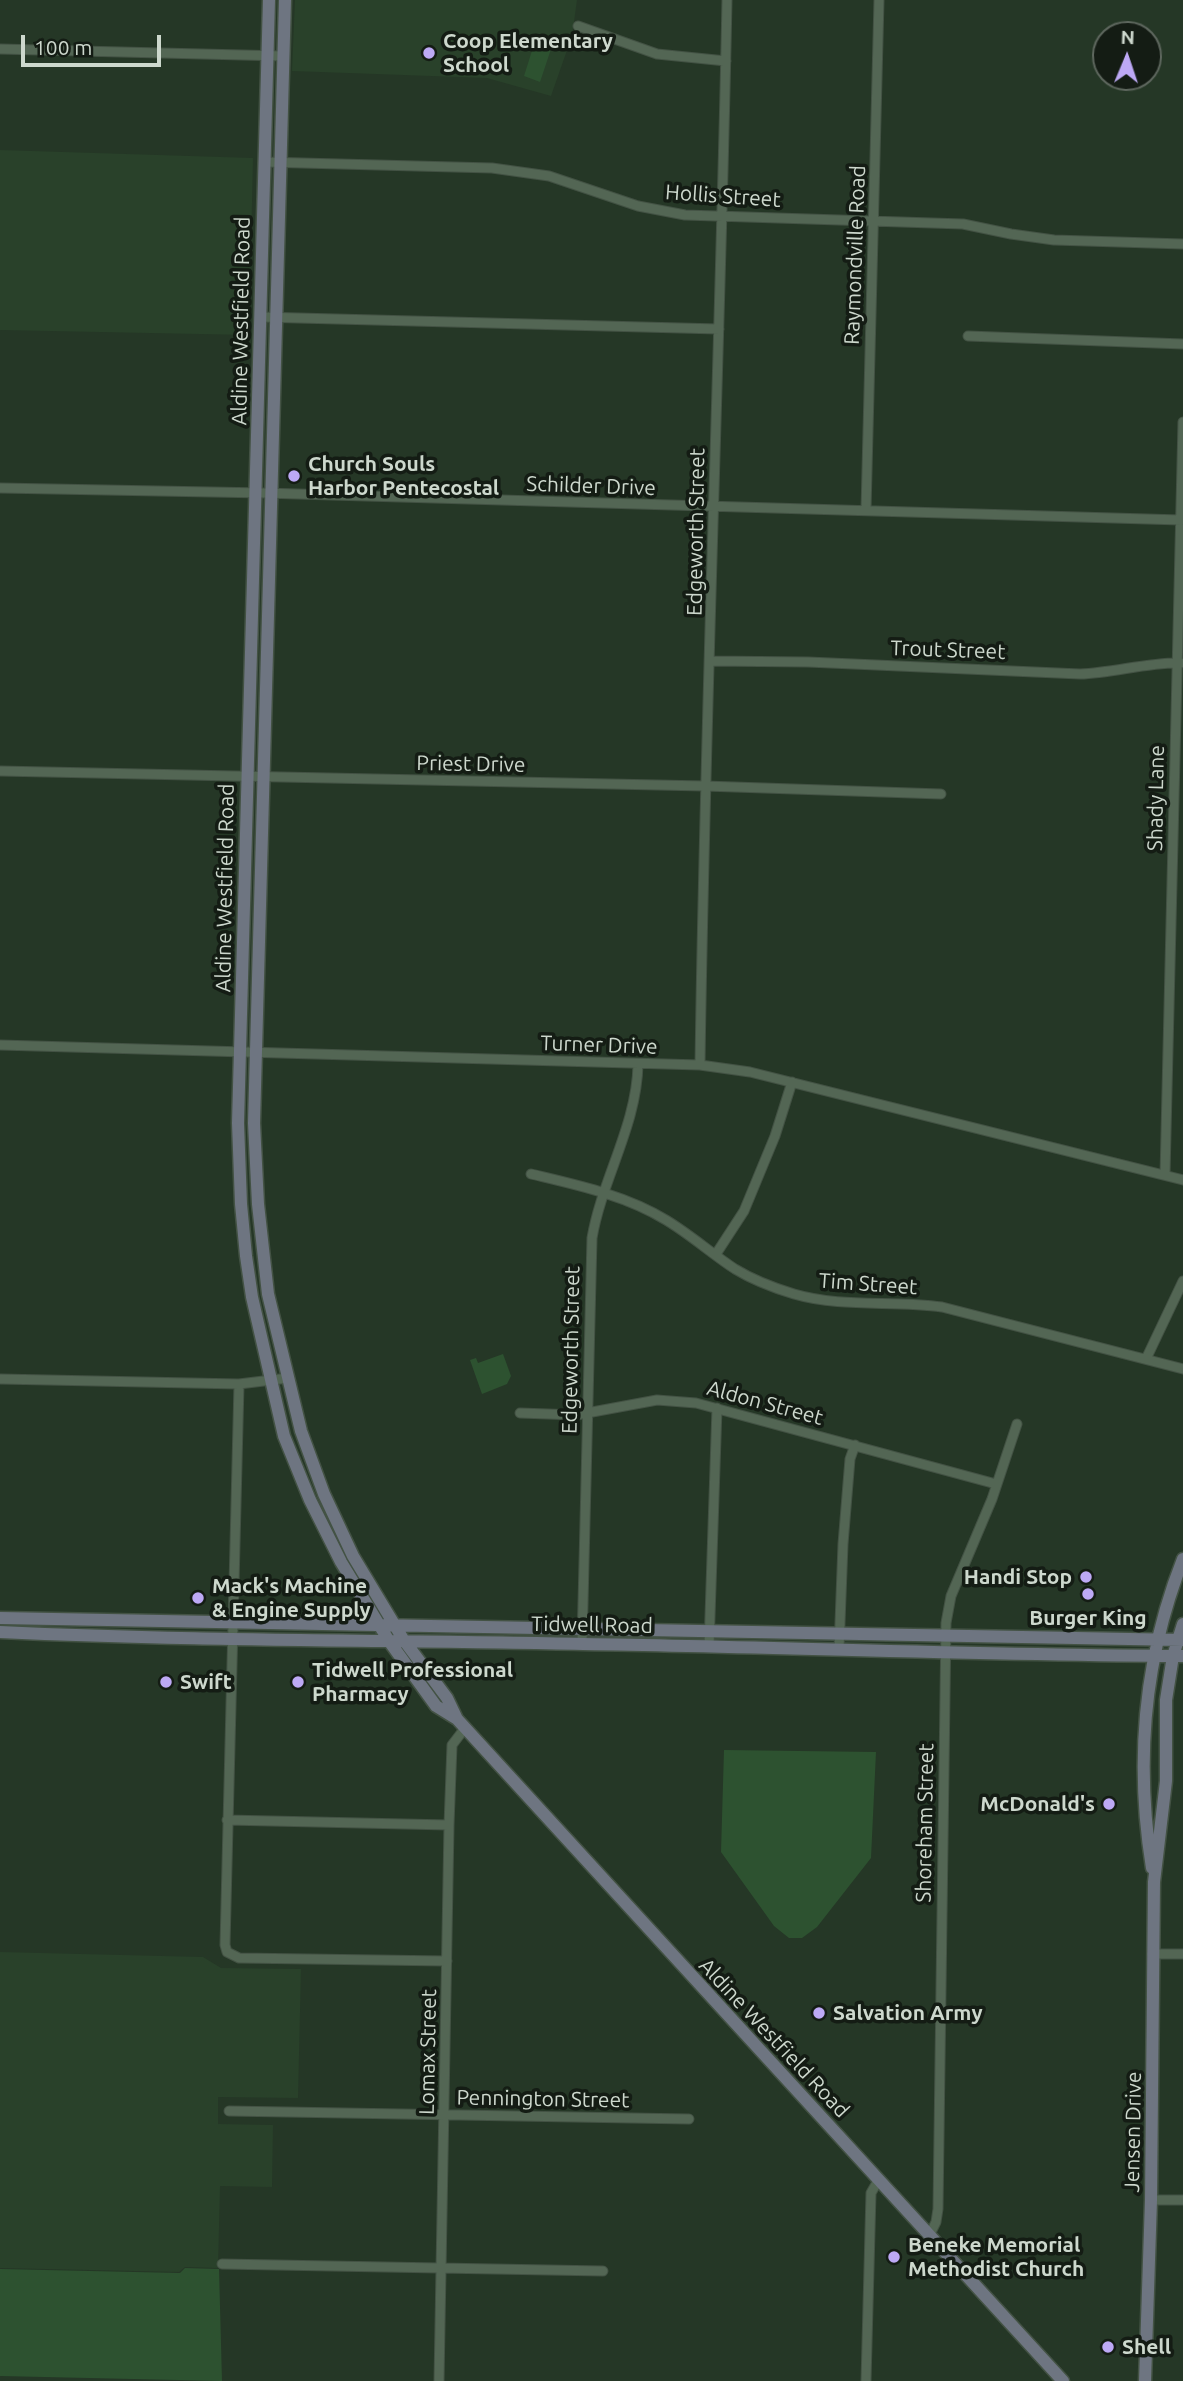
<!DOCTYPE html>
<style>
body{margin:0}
#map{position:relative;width:1183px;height:2381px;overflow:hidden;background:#253726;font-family:Ubuntu,sans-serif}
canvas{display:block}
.north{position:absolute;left:1092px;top:21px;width:70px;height:70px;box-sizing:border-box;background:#141c14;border:2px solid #5e675e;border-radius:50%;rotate:2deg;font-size:19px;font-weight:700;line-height:28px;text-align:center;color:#cdd8cd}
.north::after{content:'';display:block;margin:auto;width:24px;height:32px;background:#bda9f5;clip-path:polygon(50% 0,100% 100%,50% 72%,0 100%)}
.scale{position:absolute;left:21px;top:35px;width:140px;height:32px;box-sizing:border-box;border:4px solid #cdd8cd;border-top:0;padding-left:9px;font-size:21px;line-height:24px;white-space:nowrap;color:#cdd8cd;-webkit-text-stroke:5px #141c14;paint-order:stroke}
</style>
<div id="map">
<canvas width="1183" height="2381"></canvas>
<div class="north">N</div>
<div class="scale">100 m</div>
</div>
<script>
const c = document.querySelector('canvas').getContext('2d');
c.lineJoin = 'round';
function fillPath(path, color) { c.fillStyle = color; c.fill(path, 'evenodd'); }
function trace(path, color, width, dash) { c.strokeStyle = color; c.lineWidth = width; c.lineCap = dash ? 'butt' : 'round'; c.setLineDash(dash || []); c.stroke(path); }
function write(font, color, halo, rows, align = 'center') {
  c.font = font + ' Ubuntu,sans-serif'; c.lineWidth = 7; c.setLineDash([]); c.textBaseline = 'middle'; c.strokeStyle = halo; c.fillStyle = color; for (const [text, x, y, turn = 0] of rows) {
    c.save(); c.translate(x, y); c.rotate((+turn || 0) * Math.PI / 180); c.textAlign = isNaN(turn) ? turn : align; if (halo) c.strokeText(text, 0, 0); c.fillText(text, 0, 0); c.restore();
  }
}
const built = new Path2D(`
 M 295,0 L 577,0 L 572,36 L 551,96 L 487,78 L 292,71 Z
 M 0,150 L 253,158 L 249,335 L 0,330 Z
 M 0,1952 L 203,1957 L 221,1968 L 301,1969 L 298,2098 L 218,2097 L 218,2124 L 273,2125 L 272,2187 L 220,2186 L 218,2268 L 185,2267 L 179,2272 L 0,2268 Z`);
const green = new Path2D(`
 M 541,36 L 553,43 L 540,82 L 524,76 L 536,38 Z
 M 503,1354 L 511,1376 L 507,1384 L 482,1394 L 470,1360 L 476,1358 L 478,1363 Z
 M 724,1750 L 876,1752 L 871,1858 L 817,1927 L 802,1938 L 789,1938 L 774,1926 L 721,1852 Z
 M 185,2268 L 219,2269 L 222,2381 L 0,2376 L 0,2269 L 180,2273 Z`);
const street = new Path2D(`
 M 578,26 L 657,54 L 726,61
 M 0,49 L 283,56
 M 264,162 L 492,168 L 549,176 L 638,206 L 685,215 L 963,224 L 1011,234 L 1054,240 L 1183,244
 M 260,317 L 719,329
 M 968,336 L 1183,344
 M 0,488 L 264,493 L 1181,520
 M 866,510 L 879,0
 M 711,661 L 808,662 L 1080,674 C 1114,673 1147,662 1181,663
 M 0,771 L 705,786 L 941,794
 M 0,1045 L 700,1065 L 750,1072 L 1183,1180
 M 700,1065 C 705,710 720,355 727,0
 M 531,1174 C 577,1185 625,1195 666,1220 C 691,1235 712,1254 735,1269 C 753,1280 774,1288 794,1294 C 842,1308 893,1300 942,1307 L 1183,1369
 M 1165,1175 L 1183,422
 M 716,1254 L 744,1211 L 775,1136 L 792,1082
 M 1146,1359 L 1183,1281
 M 0,1379 L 239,1384 L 288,1378
 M 239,1384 L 225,1945 L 227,1952 L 239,1958 L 447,1961
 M 520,1413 L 576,1415 L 657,1400 L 696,1403 L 996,1484
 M 582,1644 L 592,1238 C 602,1179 637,1125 638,1064
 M 709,1646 L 717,1408
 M 839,1649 L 843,1544 L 850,1459 L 855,1445
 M 227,1820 L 449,1825
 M 1152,1954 L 1183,1954
 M 229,2111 L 689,2119
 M 1151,2200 L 1183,2200
 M 930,2234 L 936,2222 L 938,2209 L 946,1623 L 951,1596 L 992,1499 L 1017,1424
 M 222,2264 L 603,2271
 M 439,2381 L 449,1825 L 452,1745 L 465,1728
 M 866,2381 L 871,2193 L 879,2179`);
const secondary = new Path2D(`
 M 269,0 L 238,1123 L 241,1204 L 246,1256 L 252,1297 L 284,1436 L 310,1500 L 341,1562 L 389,1641 L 436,1706 L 457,1719 L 1063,2381
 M 285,0 L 254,1123 L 258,1204 L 268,1294 L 301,1431 L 324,1494 L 353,1556 L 403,1639 L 447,1698 L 457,1719
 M 0,1618 L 1183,1640
 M 0,1632 C 194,1641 388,1640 583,1644 C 783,1647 983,1655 1183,1656
 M 1152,1868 C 1135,1763 1144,1658 1183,1559
 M 1145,2381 L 1151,2200 L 1154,1882 L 1166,1781 L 1166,1700 L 1173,1656 L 1183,1624`);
const markers = [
 [429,53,7,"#bda9f5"],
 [294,476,7,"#bda9f5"],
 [1086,1577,7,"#bda9f5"],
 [1088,1594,7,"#bda9f5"],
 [198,1598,7,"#bda9f5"],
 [166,1682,7,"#bda9f5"],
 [298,1682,7,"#bda9f5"],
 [1109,1804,7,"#bda9f5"],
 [819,2013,7,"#bda9f5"],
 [894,2257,7,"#bda9f5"],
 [1108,2347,7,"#bda9f5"]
];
const poiNames = [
 ["Coop Elementary",443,41],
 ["School",443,65],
 ["Church Souls",308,464],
 ["Harbor Pentecostal",308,488],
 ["Handi Stop",1072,1577,"right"],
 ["Mack's Machine",212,1586],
 ["& Engine Supply",212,1610],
 ["Burger King",1088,1618,"center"],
 ["Tidwell Professional",312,1670],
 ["Pharmacy",312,1694],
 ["Swift",180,1682],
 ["McDonald's",1095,1804,"right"],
 ["Salvation Army",833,2013],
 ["Beneke Memorial",908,2245],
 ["Methodist Church",908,2269],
 ["Shell",1122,2347]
];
const streetNames = [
 ["Hollis Street",723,196,4],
 ["Raymondville Road",855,255,-88],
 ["Aldine Westfield Road",241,321,-89],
 ["Schilder Drive",591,486,2],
 ["Edgeworth Street",696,532,-89],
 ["Trout Street",948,650,2],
 ["Priest Drive",471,764,1],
 ["Shady Lane",1156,798,-89],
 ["Aldine Westfield Road",225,888,-89],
 ["Turner Drive",599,1045,2],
 ["Tim Street",868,1284,4],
 ["Edgeworth Street",571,1350,-89],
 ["Aldon Street",765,1403,15],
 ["Tidwell Road",592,1625,1],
 ["Shoreham Street",925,1823,-89],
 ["Aldine Westfield Road",774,2038,47],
 ["Lomax Street",428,2052,-89],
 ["Pennington Street",543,2099,1],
 ["Jensen Drive",1133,2132,-89]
];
fillPath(built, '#29412a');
fillPath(green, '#2d5230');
trace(street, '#435244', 11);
trace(secondary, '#435244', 15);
trace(street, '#536654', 9);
trace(secondary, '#6e7581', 12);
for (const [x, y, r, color] of markers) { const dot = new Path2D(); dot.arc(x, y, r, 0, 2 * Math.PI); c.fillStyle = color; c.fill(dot); trace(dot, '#141c14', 2.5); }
write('bold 21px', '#cdd8cd', '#141c14', poiNames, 'left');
write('21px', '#cdd8cd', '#141c14', streetNames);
</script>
